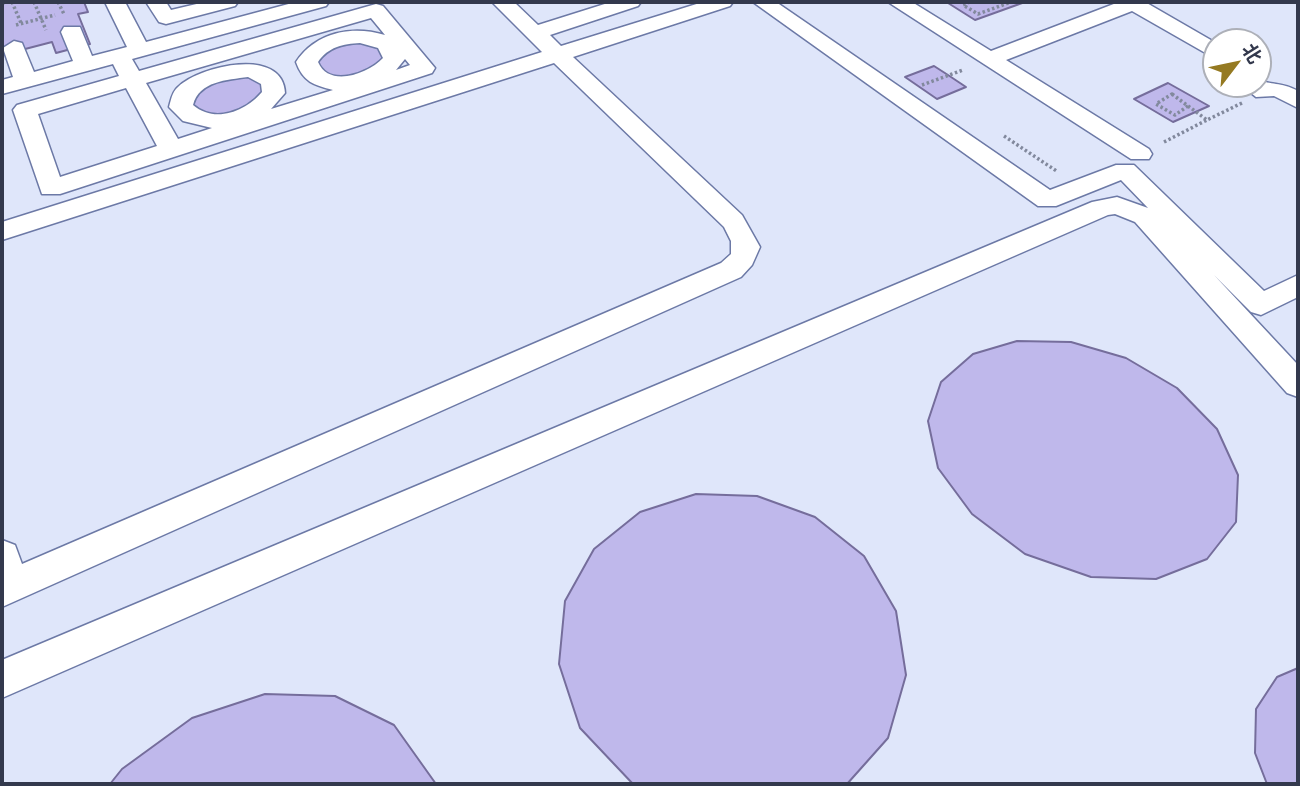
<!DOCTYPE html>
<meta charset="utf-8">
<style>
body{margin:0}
#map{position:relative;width:1300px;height:786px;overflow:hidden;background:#dfe6fa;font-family:Georgia,"Noto Sans SC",serif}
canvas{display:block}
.frame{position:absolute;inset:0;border:4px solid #33394d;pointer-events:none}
.north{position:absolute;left:1202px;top:28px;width:70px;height:70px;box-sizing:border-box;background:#fff;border:2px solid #adb0b8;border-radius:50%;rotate:58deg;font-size:19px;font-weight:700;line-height:28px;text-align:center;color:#33394d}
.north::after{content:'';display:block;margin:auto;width:24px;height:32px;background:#957a22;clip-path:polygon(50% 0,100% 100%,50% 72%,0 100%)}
</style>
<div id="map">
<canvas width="1300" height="786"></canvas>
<div class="frame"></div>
<div class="north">北</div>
</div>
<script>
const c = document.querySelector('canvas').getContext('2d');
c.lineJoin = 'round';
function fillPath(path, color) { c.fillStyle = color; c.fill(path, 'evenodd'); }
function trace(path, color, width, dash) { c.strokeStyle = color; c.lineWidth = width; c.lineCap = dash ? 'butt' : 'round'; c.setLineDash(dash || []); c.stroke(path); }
const building = new Path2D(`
 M 2,2 L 84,2 L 88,12 L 78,14 L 90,44 L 56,53 L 52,42 L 2,55 Z
 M 951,2 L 1025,2 L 975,20 L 948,3 Z
 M 339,41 L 384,44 L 383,68 L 336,80 L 311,66 Z
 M 934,66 L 948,75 L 966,87 L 937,99 L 905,77 Z
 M 220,75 L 259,75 L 270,95 L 239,115 L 199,116 L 187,98 Z
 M 1168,83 L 1209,106 L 1173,122 L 1134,99 Z
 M 1017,341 L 1071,342 L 1126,358 L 1177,388 L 1217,429 L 1238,475 L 1236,522 L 1207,559 L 1156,579 L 1091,577 L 1025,554 L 972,514 L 938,468 L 928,421 L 941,382 L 973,354 Z
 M 696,494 L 757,496 L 815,517 L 864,556 L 896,611 L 906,675 L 888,738 L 847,784 L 633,784 L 580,728 L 559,664 L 565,601 L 594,549 L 640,512 Z
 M 1298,668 L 1298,784 L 1267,784 L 1255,753 L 1256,709 L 1277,677 Z
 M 265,694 L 335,696 L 394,725 L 436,784 L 110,784 L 122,769 L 192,718 Z`);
const path = new Path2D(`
 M 12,2 L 21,23
 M 34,2 L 46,30
 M 58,2 L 64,14
 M 970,2 L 963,5 L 978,14 L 1011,2
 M 2,3 L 9,2
 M 16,25 L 55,15
 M 922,85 L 963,70
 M 1172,94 L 1188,106 L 1175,115 L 1156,104 Z
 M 1188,106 L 1207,120 L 1242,103
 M 1004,136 L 1058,172
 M 1164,142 L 1207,120`);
const minor = new Path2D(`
 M 105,2 L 125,2 L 146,42 L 296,2 L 329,2 L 326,6 L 132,59 L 139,71 L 376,4 L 383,6 L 435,68 L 432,73 L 60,194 L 42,194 L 13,110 L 17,105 L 119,76 L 113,64 L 2,94 L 2,80 L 13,77 L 3,48 L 14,41 L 22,43 L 34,72 L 73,61 L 61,32 L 64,27 L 80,27 L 92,56 L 127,47 ZM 371,18 L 385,35 C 352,25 316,32 296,62 C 303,82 314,85 333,90 L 271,109 L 285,93 C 283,46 199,66 178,87 C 172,92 171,100 169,107 L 183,121 L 212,128 L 178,139 L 146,83 ZM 360,43 L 378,48 L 383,58 C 368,74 329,88 318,62 C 328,47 343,44 360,43 ZM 405,59 L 410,65 L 396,70 ZM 248,77 L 261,84 L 262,92 C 246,111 215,124 193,105 C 199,81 227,80 248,77 ZM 126,88 L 157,146 L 60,177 L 38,114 Z
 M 146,2 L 166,2 L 171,10 L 205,2 L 238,2 L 235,6 L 166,24 L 159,22 Z
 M 492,2 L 514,2 L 538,25 L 611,2 L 641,2 L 638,6 L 550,35 L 561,46 L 703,2 L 733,2 L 730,6 L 573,57 L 742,215 L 760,247 L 752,265 L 741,277 L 2,607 L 2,540 L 15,545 L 22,564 L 721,263 L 731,254 L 731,241 L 724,227 L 554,63 L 2,240 L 2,222 L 542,52 Z
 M 753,2 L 776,2 L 1050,190 L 1116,165 L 1134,165 L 1264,291 L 1298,275 L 1298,297 L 1261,315 L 1251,312 L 1214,275 L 1298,365 L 1298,397 L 1287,393 L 1135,222 L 1115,214 L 1108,215 L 2,698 L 2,660 L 1092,202 L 1117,197 L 1148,208 L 1121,180 L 1056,206 L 1038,206 Z
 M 888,2 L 912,2 L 991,51 L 1119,2 L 1145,2 L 1216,43 L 1216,59 L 1132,11 L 1006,60 L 1149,149 L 1152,154 L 1149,159 L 1131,159 Z
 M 1258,79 C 1271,86 1280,81 1298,91 L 1298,108 L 1274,96 L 1256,97 L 1240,84 L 1258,84 Z`);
fillPath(building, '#bfb8eb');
trace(building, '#756d9b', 2);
trace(minor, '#6c79a6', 3);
trace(path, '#82899d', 3.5, [2.5, 2.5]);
fillPath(minor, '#fff');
</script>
